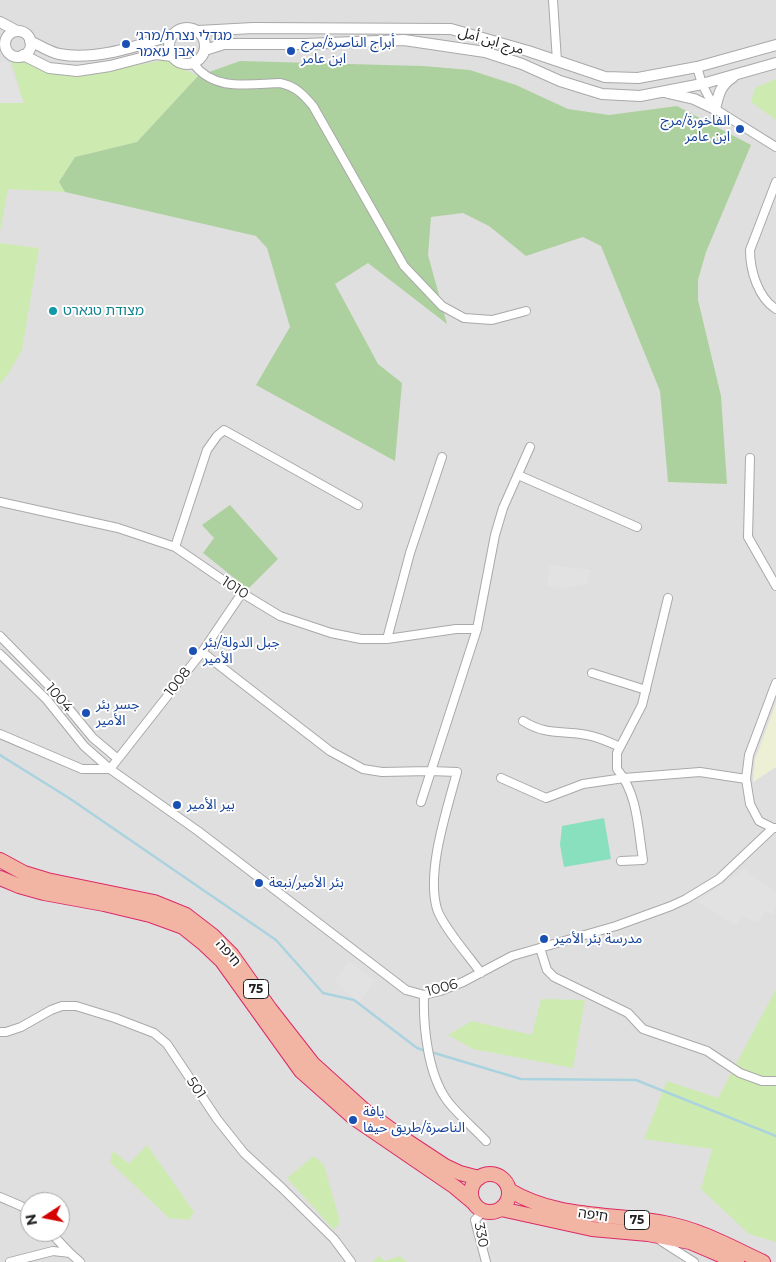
<!DOCTYPE html>
<meta charset="utf-8">
<style>
body{margin:0}
#map{position:relative;width:776px;height:1262px;overflow:hidden;background:#f2efe9;font-family:Montserrat,sans-serif}
canvas{display:block}
.north{position:absolute;left:20px;top:1192px;width:50px;height:50px;box-sizing:border-box;background:#fff;border:1px solid #a7a7a7;border-radius:50%;rotate:259deg;font-size:14px;font-weight:700;line-height:20px;text-align:center;color:#222}
.north::after{content:'';display:block;margin:auto;width:18px;height:22px;background:#d40000;clip-path:polygon(50% 0,100% 100%,50% 72%,0 100%)}
</style>
<div id="map">
<canvas width="776" height="1262"></canvas>
<div class="north">N</div>
</div>
<script>
const c = document.querySelector('canvas').getContext('2d');
c.lineJoin = 'round';
function fillPath(path, color) { c.fillStyle = color; c.fill(path, 'evenodd'); }
function trace(path, color, width, dash) { c.strokeStyle = color; c.lineWidth = width; c.lineCap = dash ? 'butt' : 'round'; c.setLineDash(dash || []); c.stroke(path); }
function write(font, color, halo, rows, align = 'center') {
  c.font = font + ' Montserrat,"Noto Sans Arabic","Noto Sans Hebrew",sans-serif'; c.lineWidth = 4; c.setLineDash([]); c.textBaseline = 'middle'; c.strokeStyle = halo; c.fillStyle = color; for (const [text, x, y, turn = 0] of rows) {
    c.save(); c.translate(x, y); c.rotate((+turn || 0) * Math.PI / 180); c.textAlign = isNaN(turn) ? turn : align; if (halo) c.strokeText(text, 0, 0); c.fillText(text, 0, 0); c.restore();
  }
}
const residential = new Path2D(`
 M 0,0 L 776,0 L 776,1262 L 0,1262 ZM 30,1202 L 60,1202 L 60,1232 L 30,1232 Z`);
const farmland = new Path2D(`
 M 776,703 L 776,767 L 753,782 L 755,760 Z`);
const grass = new Path2D(`
 M 25,58 L 53,71 L 116,69 L 165,60 L 198,76 L 137,142 L 75,157 L 59,182 L 65,192 L 8,189 L 0,231 L 0,93 L 20,90 L 11,61 Z
 M 776,79 L 776,120 L 751,102 L 755,88 Z
 M 0,243 L 39,248 L 22,350 L 8,374 L 0,384 Z
 M 776,989 L 776,1242 L 749,1234 L 701,1189 L 712,1149 L 644,1139 L 667,1081 L 718,1098 Z
 M 541,999 L 585,1000 L 573,1068 L 473,1049 L 448,1035 L 472,1021 L 532,1035 Z
 M 147,1145 L 194,1212 L 189,1220 L 169,1218 L 110,1162 L 113,1151 L 129,1164 Z
 M 314,1156 L 324,1165 L 340,1222 L 334,1230 L 287,1178 Z
 M 379,1256 L 385,1261 L 400,1256 L 407,1262 L 372,1262 Z`);
const forest = new Path2D(`
 M 240,61 L 423,66 L 470,70 L 516,85 L 568,109 L 609,115 L 677,106 L 751,145 L 706,252 L 698,280 L 698,300 L 721,396 L 727,484 L 668,482 L 660,391 L 601,246 L 583,237 L 526,256 L 489,226 L 463,213 L 431,217 L 428,255 L 447,324 L 368,263 L 335,284 L 378,364 L 402,383 L 395,461 L 256,385 L 290,327 L 267,248 L 256,236 L 65,192 L 59,182 L 75,157 L 137,142 L 198,76 Z
 M 230,505 L 278,559 L 248,589 L 203,553 L 214,538 L 202,525 Z`);
const pitch = new Path2D(`
 M 604,818 L 611,859 L 564,867 L 560,845 L 562,826 Z`);
const parking = new Path2D(`
 M 8,61 L 24,103 L 0,103 L 0,62 Z
 M 550,565 L 591,570 L 587,584 L 561,588 L 547,586 Z
 M 744,869 L 776,892 L 776,907 L 772,915 L 765,911 L 758,923 L 742,915 L 736,925 L 697,902 Z
 M 349,961 L 375,981 L 359,1002 L 334,982 Z`);
const stream = new Path2D(`
 M 0,755 L 69,798 L 276,940 L 323,993 L 354,1000 L 417,1048 L 426,1051
 M 431,1052 L 521,1079 L 636,1080 L 776,1136`);
const minor = new Path2D(`
 M 553,0 L 557,61
 M 193,63 C 214,92 249,84 280,83 C 295,86 303,94 313,106 L 404,266 L 442,306 L 464,318 L 492,320 L 526,311
 M 697,67 L 702,84 L 715,109 L 776,147
 M 776,182 L 750,250 C 750,270 758,298 776,309
 M 750,458 L 748,537 L 776,586
 M 518,475 L 637,527
 M 0,502 L 118,528 L 175,547 L 242,593 L 280,616 L 331,633 L 361,639 L 387,639 L 456,629 L 477,629
 M 175,547 L 207,450 L 217,436 L 224,430 L 358,505
 M 0,636 L 55,692 L 93,738 L 118,759
 M 387,639 L 410,553 L 442,457
 M 202,652 L 330,751 L 363,769 L 382,772 L 430,771 L 457,772 C 447,810 426,871 437,909 C 443,927 469,956 481,973
 M 0,654 L 47,700 L 84,746 L 110,769 L 198,831 L 406,990 L 424,995 L 440,991 L 463,982 L 512,956 L 616,926 L 671,906 L 686,899 L 719,879 L 773,828 L 776,828
 M 592,673 L 646,690
 M 523,721 C 547,736 562,730 587,735 C 599,737 609,742 620,747
 M 0,734 L 82,769 L 110,769
 M 110,769 L 202,652 L 242,593
 M 501,778 L 546,798 L 583,784 L 624,778 L 700,772 L 746,779
 M 421,802 L 477,629 L 495,535 L 503,508 L 530,447
 M 773,828 L 759,821 L 750,804 L 746,779 L 749,755 L 776,683
 M 621,861 L 643,860 C 638,829 638,794 617,769 L 617,753 L 642,705 L 668,598
 M 540,948 L 547,970 L 554,977 L 628,1013 L 643,1029 L 707,1051 L 740,1073 L 762,1081 L 776,1081
 M 424,995 C 423,1027 428,1073 446,1099 C 455,1112 475,1129 486,1141
 M 0,1032 L 6,1032 L 21,1027 L 51,1010 L 62,1006 L 76,1006 L 115,1018 L 154,1033 L 167,1044 L 217,1119 L 244,1153 L 282,1188 L 334,1239 L 351,1262
 M 0,1197 L 21,1206 L 30,1212
 M 483,1211 L 475,1220 L 486,1262
 M 50,1232 L 70,1253
 M 661,1241 L 694,1262
 M 10,1262 L 53,1251 L 70,1253 L 80,1262`);
const tertiary = new Path2D(`
 M 0,22 L 15,30
 M169 46a18 18 0 1 1 36 0a18 18 0 1 1-36 0Z
 M5 44a13 13 0 1 1 26 0a13 13 0 1 1-26 0Z
 M 198,31 L 253,28 L 451,29 L 528,51 L 605,77 L 638,78 L 697,67 L 776,45
 M 30,41 C 39,45 49,52 59,54 C 96,61 136,46 172,35
 M 205,50 L 224,44 L 305,44 L 404,40 L 485,52 L 522,64 L 560,81 L 602,94 L 640,96 L 702,84 L 776,63
 M 23,55 L 49,68 L 77,71 L 110,66 L 156,54 L 172,56
 M 668,93 L 694,99 L 715,109 C 719,93 720,86 733,77`);
const trunk = new Path2D(`
 M 0,860 L 24,873 L 47,880 L 154,902 L 186,915 L 212,935 L 232,955 L 270,1009 L 313,1064 L 364,1110 L 407,1141 L 445,1166 L 460,1173 L 479,1178
 M 0,878 L 19,886 L 44,893 L 104,904 L 150,915 L 183,927 L 203,943 L 222,961 L 301,1071 L 354,1118 L 455,1187 L 473,1202
 M471 1193a19 19 0 1 1 38 0a19 19 0 1 1-38 0Z
 M 509,1190 C 557,1219 611,1213 664,1223 C 699,1229 731,1247 763,1262
 M 501,1209 L 592,1229 L 648,1234 L 690,1242 L 737,1262`);
const markers = [
 [126,44,5,"#1a4fb4"],
 [291,51,5,"#1a4fb4"],
 [740,129,5,"#1a4fb4"],
 [53,311,5,"#0f9aa8"],
 [193,651,5,"#1a4fb4"],
 [86,713,5,"#1a4fb4"],
 [177,805,5,"#1a4fb4"],
 [259,883,5,"#1a4fb4"],
 [544,939,5,"#1a4fb4"],
 [353,1120,5,"#1a4fb4"]
];
const shields = [
 [256,989,25],
 [637,1220,25]
];
const shieldNames = [
 ["75",256,989],
 ["75",637,1220]
];
const transitNames = [
 ["מגדלי נצרת/מרג׳",136,36],
 ["אבן עאמר",136,52],
 ["أبراج الناصرة/مرج",301,43],
 ["ابن عامر",301,59],
 ["الفاخورة/مرج",730,121,"right"],
 ["ابن عامر",730,137,"right"],
 ["جبل الدولة/بئر",203,643],
 ["الأمير",203,659],
 ["جسر بئر",96,705],
 ["الأمير",96,721],
 ["بير الأمير",187,805],
 ["بئر الأمير/نبعة",269,883],
 ["مدرسة بئر الأمير",554,939],
 ["يافة",363,1112],
 ["الناصرة/طريق حيفا",363,1128]
];
const streetNames = [
 ["مرج ابن أمل",491,41,16],
 ["1010",235,588,33],
 ["1008",178,682,-52],
 ["1004",59,698,49],
 ["חיפה",228,953,50],
 ["1006",442,988,-15],
 ["501",196,1088,56],
 ["חיפה",593,1215,8],
 ["330",481,1235,79]
];
const cultureNames = [
 ["מצודת טגארט",63,311]
];
fillPath(residential, '#e0dfdf');
fillPath(farmland, '#eef0d5');
fillPath(grass, '#cdebb0');
fillPath(forest, '#add19e');
fillPath(pitch, '#88e0be');
fillPath(parking, '#e2e2e2');
trace(stream, '#aad3df', 2.5);
trace(minor, '#a9a9a9', 10);
trace(tertiary, '#a9a9a9', 12);
trace(trunk, '#dc2a67', 16);
trace(minor, '#fff', 8);
trace(tertiary, '#fff', 10);
trace(trunk, '#f2b4a3', 14);
for (const [x, y, r, color] of markers) { const dot = new Path2D(); dot.arc(x, y, r, 0, 2 * Math.PI); c.fillStyle = color; c.fill(dot); trace(dot, '#fff', 2); }
for (const [x, y, w] of shields) { const box = new Path2D(); box.roundRect(x - w / 2, y - 9.5, w, 19, 4); c.fillStyle = '#fff'; c.fill(box); trace(box, '#222', 1); }
write('bold 12px', '#222', null, shieldNames);
write('14px', '#164399', '#fff', transitNames, 'left');
write('14px', '#222', '#fff', streetNames);
write('14px', '#0d838f', '#fff', cultureNames, 'left');
</script>
